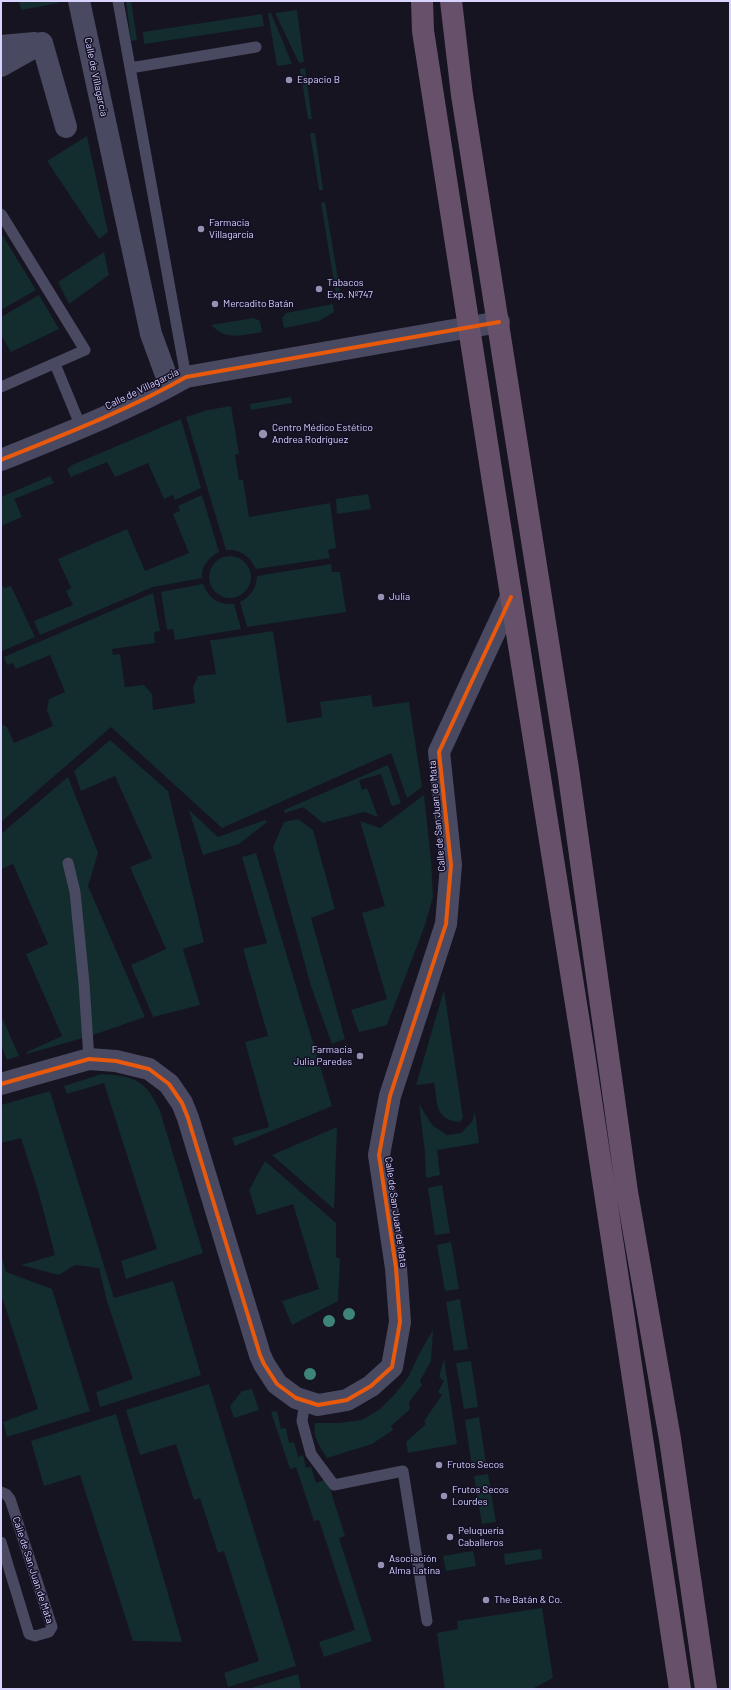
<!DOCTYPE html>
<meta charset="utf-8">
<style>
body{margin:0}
#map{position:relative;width:731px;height:1690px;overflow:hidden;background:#161421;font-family:Barlow,sans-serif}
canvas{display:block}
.frame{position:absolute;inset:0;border:2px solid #d9d4ff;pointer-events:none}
</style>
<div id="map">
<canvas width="731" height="1690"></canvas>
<div class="frame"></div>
</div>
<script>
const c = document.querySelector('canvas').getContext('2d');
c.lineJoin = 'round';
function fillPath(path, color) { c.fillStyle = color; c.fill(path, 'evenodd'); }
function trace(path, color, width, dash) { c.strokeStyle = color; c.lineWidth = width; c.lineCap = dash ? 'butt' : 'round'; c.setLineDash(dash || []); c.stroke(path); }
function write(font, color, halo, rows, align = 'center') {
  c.font = font + ' Barlow,sans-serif'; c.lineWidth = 3; c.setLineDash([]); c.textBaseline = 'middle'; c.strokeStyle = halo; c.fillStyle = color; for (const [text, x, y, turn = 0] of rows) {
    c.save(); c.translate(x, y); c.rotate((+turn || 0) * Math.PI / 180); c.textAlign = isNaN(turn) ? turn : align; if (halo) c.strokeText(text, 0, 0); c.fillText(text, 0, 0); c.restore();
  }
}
const green = new Path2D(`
 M 19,1 L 58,1 L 59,3 L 21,10 Z
 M 126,1 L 131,1 L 137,40 L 131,41 Z
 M 297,10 L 304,62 L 299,63 L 275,13 Z
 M 268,13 L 271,13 L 292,64 L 277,66 Z
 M 262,14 L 264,26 L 144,44 L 143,32 Z
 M 305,68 L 312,119 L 308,119 L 300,69 Z
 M 310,133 L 315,133 L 323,190 L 319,190 Z
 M 87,136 L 108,232 L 99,239 L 47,161 Z
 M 325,202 L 340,290 L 336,294 L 321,203 Z
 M 1,233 L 36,290 L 1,310 Z
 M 104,252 L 109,275 L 69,304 L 58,282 Z
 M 39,295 L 59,329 L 11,352 L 1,335 L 1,317 Z
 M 333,304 L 334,312 L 319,321 L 284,328 L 282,318 L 286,313 Z
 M 254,318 L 260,321 L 262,332 C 243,335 226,341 211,325 Z
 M 291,397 L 292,403 L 251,410 L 250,404 Z
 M 231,406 L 239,454 L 235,455 L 239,480 L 243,480 L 249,517 L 330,503 L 336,548 L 328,550 L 330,558 L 256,569 C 250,556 240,549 226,550 L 186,417 L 208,410 Z
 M 181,419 L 201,488 L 175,500 L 173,495 L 164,499 L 148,463 L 115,477 L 107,462 L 71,477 L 67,469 L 72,465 Z
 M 50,476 L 54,483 L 14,499 L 22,517 L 1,526 L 1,497 Z
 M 368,494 L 371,509 L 337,514 L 336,499 Z
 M 202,495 L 219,552 C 209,557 201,566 202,578 L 153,587 L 40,635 L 34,621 L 73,605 L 66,591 L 71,588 L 58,559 L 127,529 L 145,571 L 189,553 L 173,514 L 180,511 L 178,506 Z
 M209 577a21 21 0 1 1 42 0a21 21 0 1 1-42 0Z
 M 331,564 L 332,572 L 340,572 L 346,612 L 247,627 L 240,602 C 250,597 257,588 257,576 Z
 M 1,583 L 4,588 L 11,586 L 35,637 L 2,651 Z
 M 203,584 C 209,599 219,605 234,604 L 241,629 L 175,640 L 173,629 L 167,630 L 161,592 Z
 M 153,593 L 160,631 L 154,632 L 155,643 L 112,649 L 113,655 L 120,654 L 125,687 L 144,685 L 152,694 L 153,710 L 195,703 L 193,687 L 198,676 L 216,674 L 210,640 L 214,640 L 273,631 L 287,723 L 322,717 L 320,702 L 371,695 L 373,707 L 409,702 L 422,787 L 407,798 L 391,753 L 222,828 L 111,727 L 1,822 L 1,724 L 7,727 L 14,743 L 53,726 L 47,710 L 49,699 L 65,692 L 50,655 L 16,669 L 13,663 L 7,665 L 4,657 Z
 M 110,740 L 168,791 L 204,942 L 183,949 L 200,1005 L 153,1017 L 131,965 L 166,949 L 130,867 L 152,858 L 115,776 L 81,791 L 74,771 Z
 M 388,765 L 401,803 L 393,806 L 391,804 L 381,774 L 359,780 L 362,790 L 367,788 L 378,817 L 364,812 L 323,823 L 303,807 L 285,813 L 284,810 Z
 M 68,777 L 98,853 L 88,886 L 145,1017 L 90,1036 L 27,1054 L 27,1052 L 62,1036 L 26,954 L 48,944 L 13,864 L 1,869 L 1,834 Z
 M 424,795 L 431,860 L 433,897 L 425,925 L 387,1025 L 359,1032 L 351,1010 L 387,999 L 362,913 L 385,906 L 360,821 L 380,828 Z
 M 189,810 L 218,837 L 265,820 L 267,822 L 239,844 L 203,855 Z
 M 298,819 L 313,830 L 335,909 L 311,918 L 345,1039 L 332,1044 L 311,986 L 273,847 L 284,822 Z
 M 256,853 L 332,1106 L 235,1146 L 232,1138 L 269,1127 L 245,1042 L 268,1036 L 243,949 L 267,943 L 242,857 Z
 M 444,990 L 463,1118 L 460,1122 C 434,1120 438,1103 434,1083 L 416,1085 Z
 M 1,1015 L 19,1056 L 7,1060 L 1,1045 Z
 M 102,1074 C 136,1076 146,1081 160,1111 L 203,1253 L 126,1279 L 121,1261 L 157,1249 L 104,1083 L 67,1094 L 64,1086 Z
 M 50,1091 L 114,1298 L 173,1281 L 201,1375 L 100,1407 L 96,1392 L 133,1379 L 107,1301 L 99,1268 L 75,1265 L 59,1275 L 21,1265 L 55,1255 L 39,1194 L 21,1138 L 1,1143 L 1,1105 Z
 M 419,1104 L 432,1125 L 447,1135 L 461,1133 L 472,1122 L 475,1112 L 479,1143 L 437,1150 L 440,1175 L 426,1178 L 425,1152 Z
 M 337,1127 L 334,1209 L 272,1155 Z
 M 265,1161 L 336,1223 L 336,1257 L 340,1259 L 338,1301 L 292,1325 L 282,1301 L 319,1289 L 293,1204 L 257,1215 L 249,1190 Z
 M 442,1185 L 450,1233 L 435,1235 L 428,1188 Z
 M 451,1242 L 459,1289 L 445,1291 L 437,1245 Z
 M 1,1254 L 6,1272 L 52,1289 L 90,1411 L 7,1437 L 3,1422 L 38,1409 L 3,1300 L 1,1300 Z
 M 460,1299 L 468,1349 L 454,1351 L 446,1302 Z
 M 433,1330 L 431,1361 L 420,1381 L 422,1385 L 409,1402 L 410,1409 L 391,1426 L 393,1430 L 372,1444 L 327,1458 C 320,1447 312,1436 315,1423 L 339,1423 L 362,1420 L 380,1409 L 395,1394 L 409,1376 L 418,1356 Z
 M 444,1359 L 457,1444 L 408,1453 L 406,1442 L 426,1424 L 424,1421 L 442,1395 L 438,1392 L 444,1381 L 439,1377 Z
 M 471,1361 L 478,1407 L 464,1409 L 456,1363 Z
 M 209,1384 L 296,1666 L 228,1687 L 224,1673 L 259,1661 L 224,1551 L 218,1553 L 200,1498 L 194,1500 L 176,1444 L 140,1455 L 126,1410 Z
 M 252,1389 L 259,1410 L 234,1418 L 230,1406 L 242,1391 Z
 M 277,1411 L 281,1429 L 286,1428 L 289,1443 L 294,1442 L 298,1457 L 303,1455 L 306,1468 L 311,1467 L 316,1483 L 327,1479 L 345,1536 L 339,1538 L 372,1641 L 324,1657 L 319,1642 L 355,1630 L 319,1520 L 314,1521 L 296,1467 L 290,1469 L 271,1412 Z
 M 116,1414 L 182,1642 L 133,1641 L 80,1475 L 44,1486 L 31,1441 Z
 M 479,1417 L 486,1464 L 472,1467 L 465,1420 Z
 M 488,1474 L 496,1522 L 482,1524 L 474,1476 Z
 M 541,1549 L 542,1559 L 505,1565 L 504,1554 Z
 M 473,1551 L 476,1566 L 446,1571 L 443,1556 Z
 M 542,1608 L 553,1678 L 532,1689 L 445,1689 L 437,1633 L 458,1629 L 457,1621 Z
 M 298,1674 L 301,1689 L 248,1689 Z`);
const service = new Path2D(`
 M 118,1 L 186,377
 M 130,68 L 256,47
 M 1,214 L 85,350 L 1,387
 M 55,364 L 81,427
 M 68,863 L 75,892 L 84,983 L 89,1059
 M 305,1401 L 302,1421 L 311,1454 L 334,1485 L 403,1471 L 427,1621
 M 1,1492 L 6,1494 L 10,1499 L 52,1627 L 49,1632 L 35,1636 L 29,1634 L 1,1542`);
const minor = new Path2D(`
 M 79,1 L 151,334 L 170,386
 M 42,43 L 66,127
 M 1,46 L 35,43
 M 1,66 L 42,43
 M 1,460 C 63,435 128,410 186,377 L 499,322
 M 1,1084 L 89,1059 L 116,1061 L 149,1069 L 169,1084 L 182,1103 L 188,1118 L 260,1355 L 264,1364 L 277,1384 L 296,1398 L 318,1405 L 347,1400 L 371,1386 L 392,1367 L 400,1322 L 396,1268 L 379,1155 L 390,1096 L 446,924 L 451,865 L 439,752 L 511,597`);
const motorway = new Path2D(`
 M 422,1 L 423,31 L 493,482 L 584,1054 L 680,1689
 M 451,1 L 462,95 L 568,769 L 627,1192 L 670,1439 L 706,1689`);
const cycleway = new Path2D(`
 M 1,460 C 63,435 128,410 186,377 L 499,322
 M 1,1084 L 89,1059 L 116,1061 L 149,1069 L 169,1084 L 182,1103 L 188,1118 L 260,1355 L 264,1364 L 277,1384 L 296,1398 L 318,1405 L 347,1400 L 371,1386 L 392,1367 L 400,1322 L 396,1268 L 379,1155 L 390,1096 L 446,924 L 451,865 L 439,752 L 511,597`);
const trees = [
 [349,1314],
 [329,1321],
 [310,1374]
];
const markers = [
 [289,80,4,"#9591b1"],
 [201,229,4,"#9591b1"],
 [319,289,4,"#9591b1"],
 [215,304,4,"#9591b1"],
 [263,434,5,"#9591b1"],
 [381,597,4,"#9591b1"],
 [360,1056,4,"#9591b1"],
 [439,1465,4,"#9591b1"],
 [444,1496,4,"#9591b1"],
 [450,1537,4,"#9591b1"],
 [381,1565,4,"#9591b1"],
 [486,1600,4,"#9591b1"]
];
const streetNames = [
 ["Calle de Villagarcía",96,77,78],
 ["Calle de Villagarcía",142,389,-26],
 ["Calle de San Juan de Mata",437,816,-95],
 ["Calle de San Juan de Mata",396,1212,82],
 ["Calle de San Juan de Mata",33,1570,72]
];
const poiNames = [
 ["Espacio B",297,80],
 ["Farmacia",209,223],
 ["Villagarcía",209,235],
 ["Tabacos",327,283],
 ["Exp. Nº747",327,295],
 ["Mercadito Batán",223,304],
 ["Centro Médico Estético",272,428],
 ["Andrea Rodríguez",272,440],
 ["Julia",389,597],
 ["Farmacia",352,1050,"right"],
 ["Julia Paredes",352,1062,"right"],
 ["Frutos Secos",447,1465],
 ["Frutos Secos",452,1490],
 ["Lourdes",452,1502],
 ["Peluquería",458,1531],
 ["Caballeros",458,1543],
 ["Asociación",389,1559],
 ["Alma Latina",389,1571],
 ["The Batán & Co.",494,1600]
];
fillPath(green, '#132c2d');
trace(service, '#4a4962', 11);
trace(minor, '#4a4962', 22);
trace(motorway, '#67516a', 22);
trace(cycleway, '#e8590c', 4);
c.fillStyle = '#3e8478';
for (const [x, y] of trees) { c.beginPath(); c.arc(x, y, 6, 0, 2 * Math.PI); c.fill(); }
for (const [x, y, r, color] of markers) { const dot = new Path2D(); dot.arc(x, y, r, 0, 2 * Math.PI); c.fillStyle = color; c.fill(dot); trace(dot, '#130f26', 1.5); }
write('10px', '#d9d4ff', '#130f26', streetNames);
write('10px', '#d9d4ff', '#130f26', poiNames, 'left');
</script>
